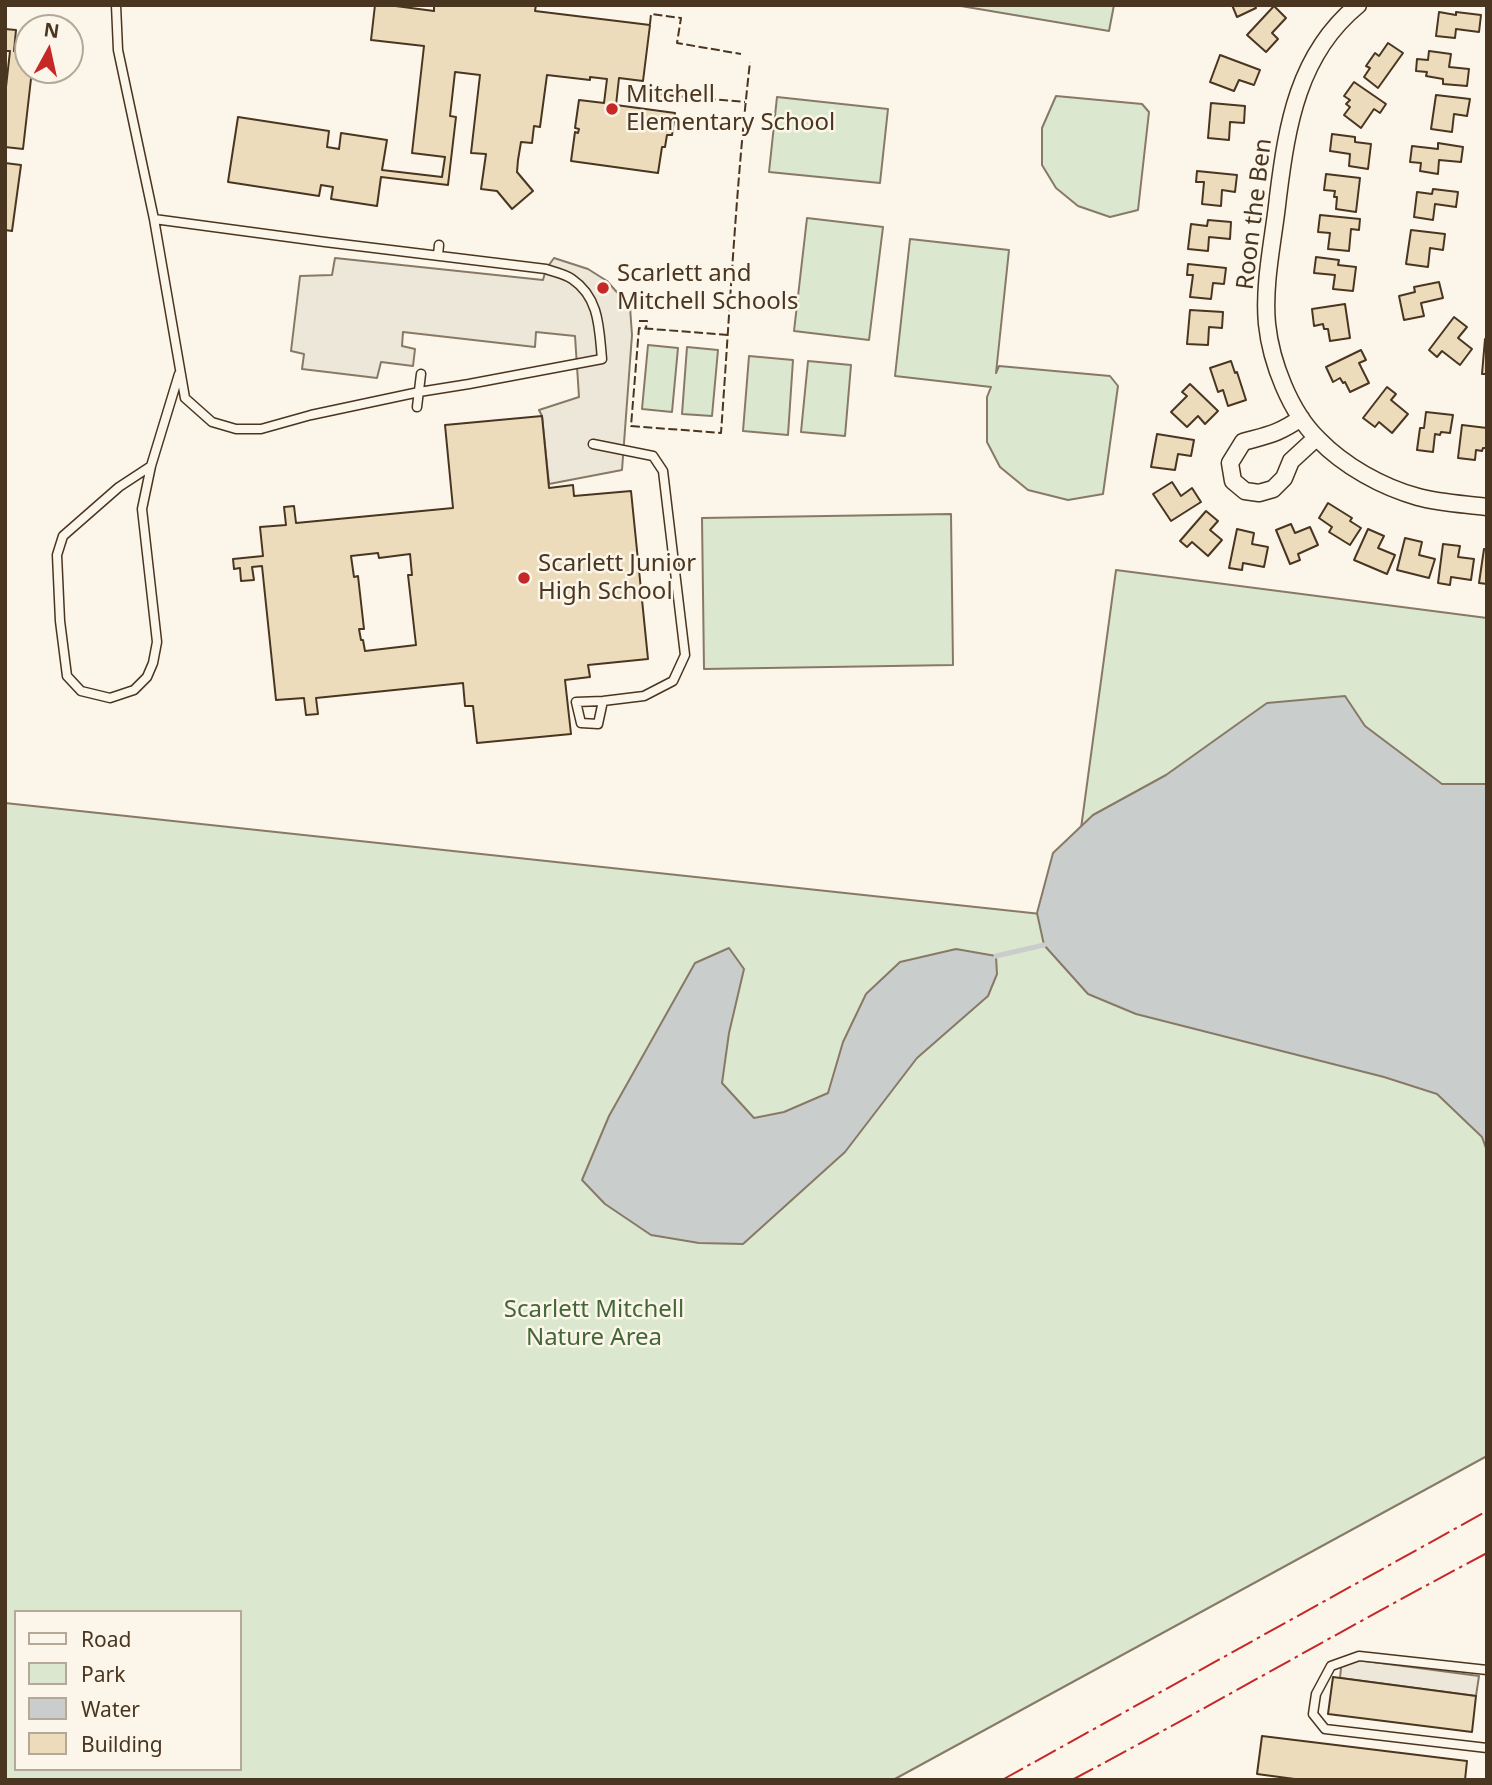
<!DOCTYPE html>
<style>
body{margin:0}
#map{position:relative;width:1492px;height:1785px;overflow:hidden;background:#fbf6e9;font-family:"Noto Sans",sans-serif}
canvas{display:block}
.frame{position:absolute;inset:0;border:7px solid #4a3520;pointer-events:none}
.legend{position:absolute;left:14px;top:1610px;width:228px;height:161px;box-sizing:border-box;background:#fbf6e9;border:2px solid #b4a999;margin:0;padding:9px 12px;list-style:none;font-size:21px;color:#4a3520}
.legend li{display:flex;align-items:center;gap:14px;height:35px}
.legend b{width:35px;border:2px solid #b4a999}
.north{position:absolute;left:14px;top:14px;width:70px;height:70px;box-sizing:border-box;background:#fbf6e9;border:2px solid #b4a999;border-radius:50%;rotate:8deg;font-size:19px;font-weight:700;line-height:28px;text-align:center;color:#4a3520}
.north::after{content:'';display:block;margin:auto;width:24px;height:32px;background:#c62828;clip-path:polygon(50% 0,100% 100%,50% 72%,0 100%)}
</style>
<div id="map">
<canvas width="1492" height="1785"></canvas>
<div class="frame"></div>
<ul class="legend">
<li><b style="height:9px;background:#fbf6e9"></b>Road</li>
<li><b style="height:19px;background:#dce7d0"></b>Park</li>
<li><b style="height:19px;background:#c9cecd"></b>Water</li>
<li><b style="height:19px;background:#ecdcbc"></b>Building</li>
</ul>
<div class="north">N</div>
</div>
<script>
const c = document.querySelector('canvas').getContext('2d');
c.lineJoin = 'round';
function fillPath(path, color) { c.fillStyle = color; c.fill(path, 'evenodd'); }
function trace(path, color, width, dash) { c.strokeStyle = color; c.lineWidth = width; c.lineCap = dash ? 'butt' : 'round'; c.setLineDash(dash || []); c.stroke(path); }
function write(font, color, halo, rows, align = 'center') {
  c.font = font + ' "Noto Sans",sans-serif'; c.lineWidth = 5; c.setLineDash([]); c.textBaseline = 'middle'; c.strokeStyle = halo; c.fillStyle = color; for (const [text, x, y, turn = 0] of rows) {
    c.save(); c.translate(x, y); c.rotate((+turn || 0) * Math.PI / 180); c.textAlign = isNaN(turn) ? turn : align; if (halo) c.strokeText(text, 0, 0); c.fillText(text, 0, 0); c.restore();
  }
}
const green = new Path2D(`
 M 955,5 L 1114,5 L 1109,31 Z
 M 1056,96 L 1142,104 L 1149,112 L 1138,210 L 1110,217 L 1078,206 L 1056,188 L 1042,165 L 1042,128 Z
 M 777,97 L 888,109 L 880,183 L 769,172 Z
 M 807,218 L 883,227 L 869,340 L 794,331 Z
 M 910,239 L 1009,250 L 996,373 L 999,366 L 1110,376 L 1118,386 L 1103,494 L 1068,500 L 1028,490 L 1000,467 L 987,442 L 987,397 L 991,387 L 895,376 Z
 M 648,345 L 678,348 L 672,412 L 642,409 Z
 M 687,347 L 718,350 L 712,416 L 682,414 Z
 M 749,356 L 793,360 L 788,435 L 743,431 Z
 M 808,361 L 851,365 L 845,436 L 801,432 Z
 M 951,514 L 953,665 L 704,669 L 702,518 Z
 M 1116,570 L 1487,618 L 1487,1456 L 893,1780 L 5,1780 L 5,803 L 1069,917 ZM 16,1612 L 240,1612 L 240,1769 L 16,1769 Z`);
const parking = new Path2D(`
 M 335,258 L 543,280 L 546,269 L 554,258 L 588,269 L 607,281 L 630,307 L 632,335 L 622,470 L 549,484 L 542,416 L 539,410 L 579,397 L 575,336 L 536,332 L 535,347 L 403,332 L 402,346 L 415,349 L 413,366 L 381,362 L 377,378 L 302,369 L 304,354 L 291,351 L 300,276 L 332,275 Z
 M 1342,1658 L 1479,1676 L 1476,1696 L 1340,1678 Z`);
const water = new Path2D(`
 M 1345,696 L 1365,726 L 1442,784 L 1487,784 L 1487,1151 L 1482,1137 L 1437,1094 L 1384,1077 L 1136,1014 L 1088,994 L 1044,945 L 1037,913 L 1053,853 L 1093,815 L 1166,775 L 1267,703 Z
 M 729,948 L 744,969 L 729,1033 L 722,1083 L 754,1118 L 784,1112 L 828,1093 L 843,1042 L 866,994 L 900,962 L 956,949 L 996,956 L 997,974 L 988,996 L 917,1058 L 845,1152 L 743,1244 L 699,1243 L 651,1235 L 605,1204 L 582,1180 L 609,1116 L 695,963 Z`);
const stream = new Path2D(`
 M 996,956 L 1044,945`);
const building = new Path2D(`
 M 375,5 L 388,5 L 434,11 L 434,5 L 536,5 L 535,11 L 650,25 L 643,81 L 619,78 L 616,105 L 675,113 L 672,135 L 667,135 L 665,147 L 662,147 L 658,173 L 571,161 L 575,132 L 578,133 L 579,129 L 575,128 L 579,100 L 604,103 L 607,79 L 590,77 L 590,80 L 547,75 L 540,127 L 534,126 L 532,143 L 521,142 L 518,160 L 517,172 L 533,191 L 512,209 L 497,191 L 481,189 L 486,154 L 471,153 L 480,75 L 455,72 L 450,116 L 456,117 L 448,185 L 381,177 L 377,206 L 331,199 L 333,187 L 321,185 L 319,196 L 228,182 L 238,117 L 329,131 L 327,147 L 339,149 L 341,133 L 387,140 L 382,170 L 442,177 L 445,157 L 412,153 L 424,46 L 371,40 Z
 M 1232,5 L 1254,5 L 1256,8 L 1237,17 Z
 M 1274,6 L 1286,18 L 1272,33 L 1278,39 L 1266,52 L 1247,35 Z
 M 1439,12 L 1456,15 L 1456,12 L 1481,15 L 1479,32 L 1456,29 L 1455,38 L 1436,36 Z
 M 5,29 L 16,30 L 14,51 L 28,53 L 28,70 L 32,70 L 23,149 L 5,147 L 5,96 L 10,51 L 5,51 Z
 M 1388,43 L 1403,53 L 1378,88 L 1364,77 L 1370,68 L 1366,66 L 1375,53 L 1379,56 Z
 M 1429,51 L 1451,54 L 1449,67 L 1469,69 L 1467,86 L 1443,84 L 1443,79 L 1426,76 L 1427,72 L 1416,71 L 1417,59 L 1428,60 Z
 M 1220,55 L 1260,70 L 1254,85 L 1239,80 L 1234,91 L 1210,82 Z
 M 1354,82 L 1386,104 L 1380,113 L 1374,109 L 1361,128 L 1344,115 L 1350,107 L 1346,104 L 1350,100 L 1344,96 Z
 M 1436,95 L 1470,99 L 1467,116 L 1454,114 L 1452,132 L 1431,129 Z
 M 1211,103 L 1245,106 L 1244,123 L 1230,122 L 1229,140 L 1208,138 Z
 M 1332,134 L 1355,137 L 1355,142 L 1371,144 L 1368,169 L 1349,166 L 1350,154 L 1330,151 Z
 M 1438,143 L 1463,147 L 1461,162 L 1439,160 L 1438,174 L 1420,171 L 1421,163 L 1410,162 L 1412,146 L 1438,149 Z
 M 5,163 L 21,165 L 12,231 L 5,230 Z
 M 1197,171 L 1237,175 L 1235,192 L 1222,190 L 1221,206 L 1202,204 L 1204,182 L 1196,182 Z
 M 1326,174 L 1360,178 L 1356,212 L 1336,209 L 1337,197 L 1334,197 L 1335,191 L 1324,190 Z
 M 1433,189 L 1458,192 L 1456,207 L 1435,204 L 1433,220 L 1414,217 L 1417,192 L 1432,194 Z
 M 1320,215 L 1360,219 L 1359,230 L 1351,229 L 1349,251 L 1328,249 L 1330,233 L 1318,232 Z
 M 1208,220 L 1231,222 L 1230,239 L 1209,237 L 1208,251 L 1188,249 L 1191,224 L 1207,226 Z
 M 1411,230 L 1445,234 L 1443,250 L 1430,248 L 1428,267 L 1406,264 Z
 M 1316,257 L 1339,260 L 1338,265 L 1356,267 L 1353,291 L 1333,289 L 1335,275 L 1314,273 Z
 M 1188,264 L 1226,268 L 1224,284 L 1213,283 L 1211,299 L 1190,297 L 1193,275 L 1187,275 Z
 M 1439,282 L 1443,298 L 1421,303 L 1424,316 L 1404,320 L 1399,296 L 1415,292 L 1414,287 Z
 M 1345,304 L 1350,338 L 1330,341 L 1328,329 L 1324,329 L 1323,324 L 1314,326 L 1312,309 Z
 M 1190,310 L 1223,312 L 1222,328 L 1209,327 L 1208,345 L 1187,344 Z
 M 1454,317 L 1467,327 L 1458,338 L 1472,349 L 1460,365 L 1442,351 L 1437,357 L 1429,350 Z
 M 1485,339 L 1487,339 L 1487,374 L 1482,374 Z
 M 1361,350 L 1366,360 L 1359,363 L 1369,383 L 1350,392 L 1345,382 L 1343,383 L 1340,378 L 1333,382 L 1326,367 Z
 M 1231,361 L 1235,373 L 1237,372 L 1246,400 L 1228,406 L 1223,390 L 1218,392 L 1210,368 Z
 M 1190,384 L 1218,411 L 1205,424 L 1198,416 L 1187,427 L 1171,412 L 1187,396 L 1182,392 Z
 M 1387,387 L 1396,394 L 1391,400 L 1408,414 L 1392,433 L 1379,422 L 1375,427 L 1363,418 Z
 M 1426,412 L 1453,415 L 1450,433 L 1441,432 L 1440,435 L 1435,434 L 1433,452 L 1417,450 L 1420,428 L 1424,428 Z
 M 542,416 L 549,488 L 573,485 L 574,496 L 631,491 L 648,659 L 588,665 L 590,677 L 565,680 L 571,734 L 477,743 L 473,706 L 465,706 L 463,683 L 316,698 L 318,714 L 306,715 L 304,698 L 276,700 L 262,566 L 252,567 L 254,580 L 241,581 L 240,568 L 234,569 L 233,559 L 263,556 L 260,527 L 286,525 L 284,507 L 294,506 L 296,523 L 453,508 L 445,425 ZM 378,553 L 379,558 L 410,554 L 412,575 L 408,575 L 416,645 L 365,651 L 363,640 L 361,640 L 359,629 L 364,629 L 358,576 L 354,577 L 351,556 Z
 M 1462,425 L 1487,428 L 1487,448 L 1483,448 L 1482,451 L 1476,450 L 1475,460 L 1458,458 Z
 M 1157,434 L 1194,440 L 1191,456 L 1178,454 L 1175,470 L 1151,467 Z
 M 1172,482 L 1181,496 L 1192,488 L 1201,502 L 1171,521 L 1153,494 Z
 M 1328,503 L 1352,518 L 1350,521 L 1361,528 L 1350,545 L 1329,532 L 1332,527 L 1319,518 Z
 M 1206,511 L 1218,521 L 1210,530 L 1222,540 L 1208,556 L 1192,542 L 1187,547 L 1180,541 Z
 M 1291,524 L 1295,533 L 1310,527 L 1318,545 L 1298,554 L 1300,560 L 1290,564 L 1276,530 Z
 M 1237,529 L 1254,533 L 1252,544 L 1268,547 L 1264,567 L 1243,563 L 1242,570 L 1229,568 Z
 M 1368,529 L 1384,536 L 1378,548 L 1395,555 L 1387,574 L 1354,560 Z
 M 1405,538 L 1422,542 L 1419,555 L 1435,559 L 1429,578 L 1397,570 Z
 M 1443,544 L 1460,546 L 1458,557 L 1474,559 L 1471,580 L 1451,577 L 1450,585 L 1438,583 Z
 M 1484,549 L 1487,550 L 1487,584 L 1479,583 Z
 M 1333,1677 L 1476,1696 L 1472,1732 L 1328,1714 Z
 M 1262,1736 L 1467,1761 L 1465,1780 L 1302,1780 L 1257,1774 Z`);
const lane = new Path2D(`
 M 116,5 L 118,50 L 154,219
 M 154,219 L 325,242 L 546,269 C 554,272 565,274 572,279 C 600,298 599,329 602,359 L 469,384 L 419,392 L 311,415 L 261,429 L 236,429 L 212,422 L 185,398 Z
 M 438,255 L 439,245
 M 417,407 L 421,374
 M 593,444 L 653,456 L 663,471 L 685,655 L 673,681 L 644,696 L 603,701 L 576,702 L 581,723 L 598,724 L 603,701
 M 151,466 L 119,487 L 63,536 L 57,555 L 60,621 L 67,676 L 81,691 L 110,698 L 134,690 L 147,677 L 153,663 L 157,642 L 142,509 L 151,466 L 179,374
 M 1487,1670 L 1359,1656 L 1331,1666 L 1316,1694 L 1313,1714 L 1325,1729 L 1487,1748`);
const street = new Path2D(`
 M 1358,5 C 1298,54 1287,125 1278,197 C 1274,237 1263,283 1267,324 C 1271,362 1290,412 1318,439 C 1344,466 1382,487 1418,497 C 1440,503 1464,504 1487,507
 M 1301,418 C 1278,434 1268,435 1243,442 L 1230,463 L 1233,481 L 1245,491 L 1259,493 L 1273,489 L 1284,478 L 1291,461 L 1316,438`);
const fence = new Path2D(`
 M 650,24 L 651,14 L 681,18 L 677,43 L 741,54
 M 643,83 L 642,93 L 745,102
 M 639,321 L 647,321 L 646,328
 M 728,335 L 639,328 L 631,426 L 721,433 C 730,309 736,185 750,62`);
const power = new Path2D(`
 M 1002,1780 L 1487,1511
 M 1072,1780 C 1211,1706 1347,1627 1487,1553`);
const markers = [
 [612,109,7,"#c62828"],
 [603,288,7,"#c62828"],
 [524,578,7,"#c62828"]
];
const poiNames = [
 ["Mitchell",626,95],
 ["Elementary School",626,123],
 ["Scarlett and",617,274],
 ["Mitchell Schools",617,302],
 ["Scarlett Junior",538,564],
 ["High School",538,592]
];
const streetNames = [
 ["Roon the Ben",1255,214,-83]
];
const parkNames = [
 ["Scarlett Mitchell",594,1310],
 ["Nature Area",594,1338]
];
fillPath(green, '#dce7d0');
trace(green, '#887966', 2);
fillPath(parking, '#ede7d9');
trace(parking, '#887966', 2);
fillPath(water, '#c9cecd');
trace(water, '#887966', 2);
trace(stream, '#c9cecd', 5);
fillPath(building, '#ecdcbc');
trace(building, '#4a3520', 2);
trace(lane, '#4a3520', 11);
trace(street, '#4a3520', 19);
trace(lane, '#fbf6e9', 8);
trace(street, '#fbf6e9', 16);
trace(fence, '#4a3520', 2, [9, 3.5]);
trace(power, '#c62828', 2, [24, 5, 3.5, 5]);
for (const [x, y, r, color] of markers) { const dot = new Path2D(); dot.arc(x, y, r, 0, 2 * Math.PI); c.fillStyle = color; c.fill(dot); trace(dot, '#fbf6e9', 2.5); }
write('24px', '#4a3520', '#fbf6e9', poiNames, 'left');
write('24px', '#4a3520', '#fbf6e9', streetNames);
write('24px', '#436837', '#fbf6e9', parkNames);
</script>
